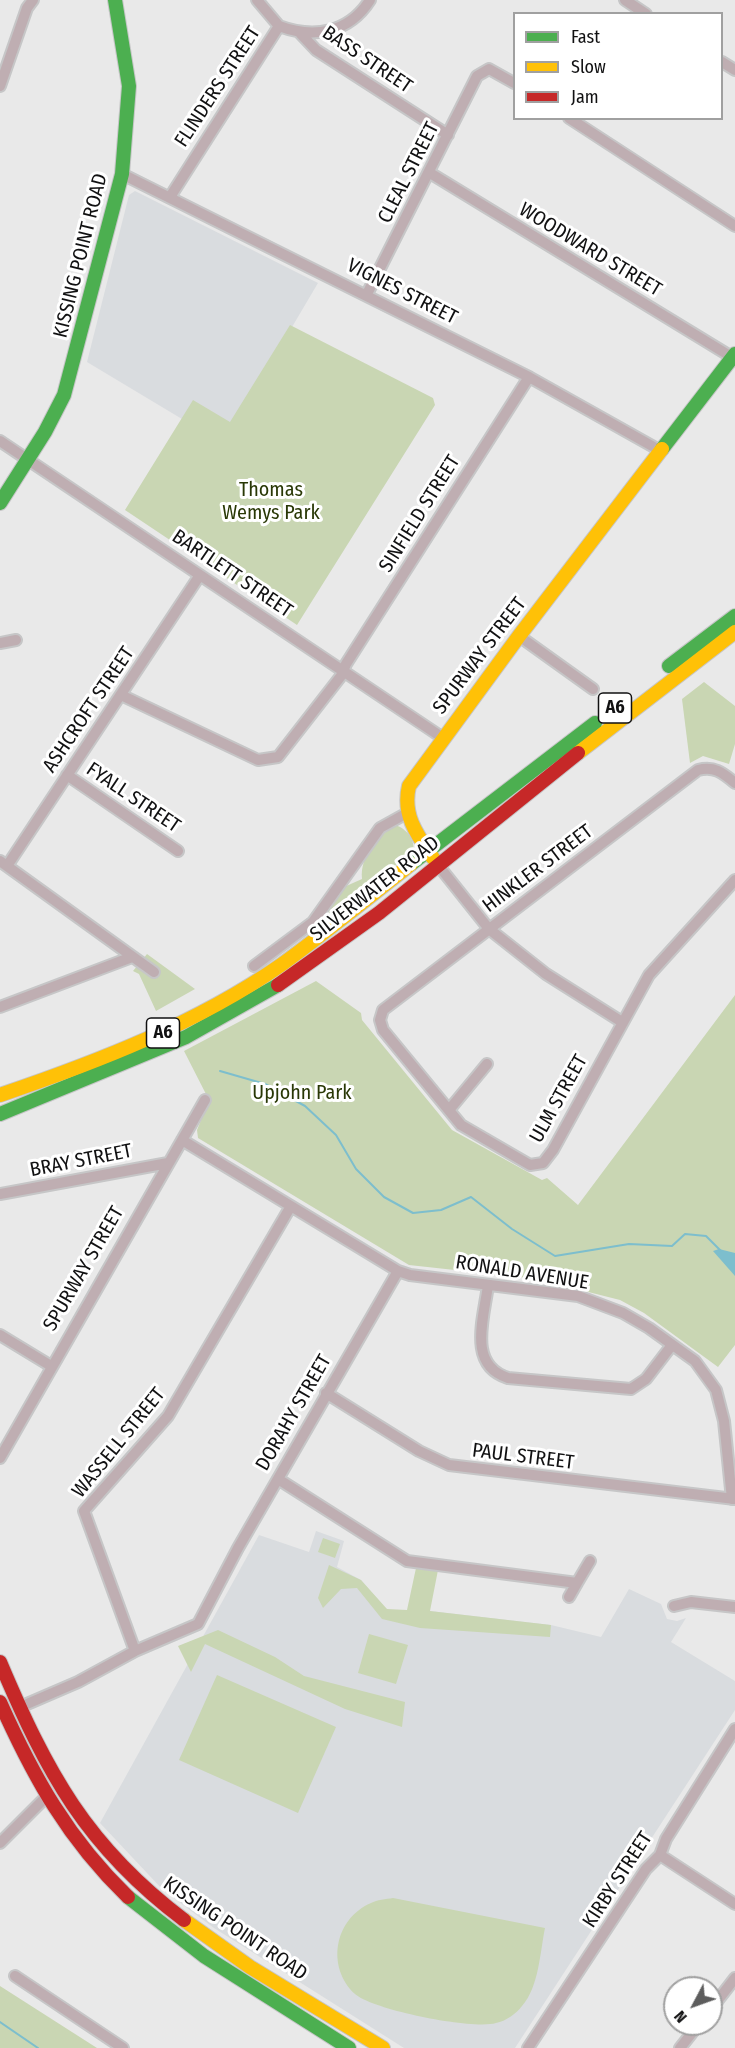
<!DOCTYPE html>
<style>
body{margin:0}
#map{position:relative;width:735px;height:2048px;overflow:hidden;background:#e9e9e9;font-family:"Fira Sans Condensed",sans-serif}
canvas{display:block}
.legend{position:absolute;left:513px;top:12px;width:210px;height:108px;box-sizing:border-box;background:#fff;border:2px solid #a0a0a0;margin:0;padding:8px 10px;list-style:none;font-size:18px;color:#111112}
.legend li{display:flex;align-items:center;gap:12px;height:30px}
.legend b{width:30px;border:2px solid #a0a0a0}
.north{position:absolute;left:663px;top:1976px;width:60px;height:60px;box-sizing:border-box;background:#fff;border:2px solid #a0a0a0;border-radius:50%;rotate:229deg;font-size:16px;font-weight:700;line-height:24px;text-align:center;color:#111112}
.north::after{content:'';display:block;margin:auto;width:21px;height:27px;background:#5d5d5d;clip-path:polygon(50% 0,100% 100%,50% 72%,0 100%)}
</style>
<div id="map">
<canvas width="735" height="2048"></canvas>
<ul class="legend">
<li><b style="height:8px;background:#4caf50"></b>Fast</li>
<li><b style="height:8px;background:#ffc107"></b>Slow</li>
<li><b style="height:8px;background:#c62828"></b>Jam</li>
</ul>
<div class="north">N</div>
</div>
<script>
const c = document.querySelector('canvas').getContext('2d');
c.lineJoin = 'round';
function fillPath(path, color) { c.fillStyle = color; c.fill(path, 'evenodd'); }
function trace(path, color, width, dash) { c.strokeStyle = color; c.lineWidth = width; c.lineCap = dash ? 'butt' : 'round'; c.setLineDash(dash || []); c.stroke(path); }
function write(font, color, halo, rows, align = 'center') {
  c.font = font + ' "Fira Sans Condensed",sans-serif'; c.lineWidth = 6; c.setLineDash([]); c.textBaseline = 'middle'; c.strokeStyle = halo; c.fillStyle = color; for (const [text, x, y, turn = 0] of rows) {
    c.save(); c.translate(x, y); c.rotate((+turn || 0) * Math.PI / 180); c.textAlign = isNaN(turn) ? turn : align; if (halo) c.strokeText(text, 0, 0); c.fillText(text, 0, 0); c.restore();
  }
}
const built = new Path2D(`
 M 135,191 L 318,283 L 233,427 L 182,419 L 87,362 L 129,195 Z
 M 316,1531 L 344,1541 L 337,1567 L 361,1580 L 387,1610 L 430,1611 L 551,1625 L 601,1637 L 629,1589 L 661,1604 L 667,1619 L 677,1621 L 686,1618 L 671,1642 L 735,1681 L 735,1710 L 515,2048 L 404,2048 L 214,1928 L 163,1890 L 100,1823 L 259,1535 L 309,1552 Z`);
const green = new Path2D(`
 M 290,325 L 433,398 L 435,405 L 297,625 L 125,510 L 193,400 L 230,422 Z
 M 704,682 L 735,706 L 735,744 L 729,764 L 703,756 L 690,763 L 682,699 Z
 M 395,825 C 406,828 416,840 413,852 L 330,915 L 328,911 L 344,887 L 362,879 C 360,856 377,837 395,825 Z
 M 147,954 L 195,989 L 156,1011 L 139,974 L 133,971 Z
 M 316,981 L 361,1013 L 362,1020 L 452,1130 L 542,1180 L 547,1178 L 578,1205 L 735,995 L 735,1345 L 718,1367 L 644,1313 L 620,1300 L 537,1279 L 409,1265 L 198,1138 L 197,1130 L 209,1100 L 184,1051 Z
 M 323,1538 L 340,1544 L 335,1558 L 318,1552 Z
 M 329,1565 L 361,1580 L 387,1609 L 407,1610 L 416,1568 L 438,1570 L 430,1611 L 551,1625 L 550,1637 L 420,1628 L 382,1619 L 357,1588 L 341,1589 L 323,1608 L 318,1598 Z
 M 218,1630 L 275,1657 L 304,1676 L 405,1702 L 402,1727 L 345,1709 L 205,1644 L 191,1672 L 178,1646 Z
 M 369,1634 L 408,1645 L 396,1684 L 358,1673 Z
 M 217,1675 L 336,1727 L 298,1813 L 179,1760 Z
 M 393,1898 L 545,1928 C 540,1952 539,1987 522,2006 C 516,2014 506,2021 496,2023 C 473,2030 373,2010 355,1994 C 326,1967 334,1919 371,1903 C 377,1900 386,1899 393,1898 Z
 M 0,1986 L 97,2048 L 0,2048 Z`);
const water = new Path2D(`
 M 719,1249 L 735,1253 L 735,1276 L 713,1251 Z`);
const stream = new Path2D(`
 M 220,1071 L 265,1084 L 305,1106 L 336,1135 L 356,1169 L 384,1197 L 413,1213 L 441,1210 L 471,1197 L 512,1229 L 555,1256 L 629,1244 L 672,1246 L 685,1234 L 706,1236 L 721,1251
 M 0,2022 L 38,2048`);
const street = new Path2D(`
 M 625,0 L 646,14
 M 279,26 C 314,39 349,33 370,0
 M 299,32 L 316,50 L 448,135
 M 722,62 L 735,70
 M 0,86 L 27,8 L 33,0
 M 569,118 L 735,226
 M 430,173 L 735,359
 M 122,174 L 529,377 L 661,451
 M 170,197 L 279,26 L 257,0
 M 367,294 L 477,76 L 489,69 L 514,83
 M 0,441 L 443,738
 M 519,636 L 593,689
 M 0,643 L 16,640
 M 121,695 L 258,760 L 278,757 L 341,676 L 346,664 L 529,377
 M 67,775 L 178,851
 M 735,783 C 722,772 714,766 698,770 L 383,1010 L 380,1020 L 383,1030 L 461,1125 L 530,1165 L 543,1163 L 553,1150 L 649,975 L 735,880
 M 0,861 L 154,972
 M 438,865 L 489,929 L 546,974 L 622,1022
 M 7,866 L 200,575
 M 254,966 L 313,922 L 380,828 L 407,813
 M 0,1007 L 132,957
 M 449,1110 L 487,1064
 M 182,1140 L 398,1271 L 410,1275 L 578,1296 L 623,1313 L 649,1328 L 695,1361 L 716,1390 L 724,1421 L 732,1499
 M 0,1194 L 168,1163
 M 488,1285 C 484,1318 467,1365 508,1378 L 631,1389 L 646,1379 L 672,1345
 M 0,1335 L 51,1366
 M 326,1393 L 419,1451 L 449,1465 L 735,1499
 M 0,1458 L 205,1100
 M 278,1479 L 407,1561 L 577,1583 L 569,1597
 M 577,1583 L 590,1561
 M 674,1606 L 691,1602 L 735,1607
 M 135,1651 L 84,1511 L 168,1416 L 291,1206
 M 20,1707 L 78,1682 L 135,1651 L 198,1624 L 238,1548 L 398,1271
 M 0,1843 L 46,1797
 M 660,1855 L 735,1904
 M 15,1976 L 123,2048
 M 711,2009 L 735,1978
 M 528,2048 L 646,1869 L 660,1855 L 666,1839 L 735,1729
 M 680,2048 L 699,2024`);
const fast = new Path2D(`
 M 662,449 L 735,354
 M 0,503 L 45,432 L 64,395 L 122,174 L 129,86 L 115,0
 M 669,666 L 735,616
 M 411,864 L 595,723
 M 0,1114 L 186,1037 L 278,985
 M 128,1897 L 204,1956 L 349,2048`);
const slow = new Path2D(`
 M 578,753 L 735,632
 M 433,858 C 417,835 402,815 409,786 L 519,636 L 662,449
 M 0,1095 C 97,1062 196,1024 281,965 C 325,933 368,898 411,864
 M 184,1920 L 250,1967 L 383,2048`);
const jam = new Path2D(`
 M 278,985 L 379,913 L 578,753
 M 0,1662 C 47,1773 86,1846 184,1920
 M 0,1702 C 34,1778 68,1839 128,1897`);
const shields = [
 [615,708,33],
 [163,1033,33]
];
const shieldNames = [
 ["A6",615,708],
 ["A6",163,1033]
];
const streetNames = [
 ["BASS STREET",367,60,34],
 ["FLINDERS STREET",218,87,-57],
 ["CLEAL STREET",409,173,-63],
 ["WOODWARD STREET",590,250,31],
 ["KISSING POINT ROAD",81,256,-76],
 ["VIGNES STREET",402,292,27],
 ["SINFIELD STREET",420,514,-58],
 ["BARTLETT STREET",232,574,34],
 ["SPURWAY STREET",480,656,-53],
 ["ASHCROFT STREET",89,710,-56],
 ["FYALL STREET",133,798,34],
 ["HINKLER STREET",538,869,-37],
 ["SILVERWATER ROAD",375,889,-38],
 ["ULM STREET",559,1099,-61],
 ["BRAY STREET",81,1161,-11],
 ["SPURWAY STREET",84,1269,-60],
 ["RONALD AVENUE",522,1273,9],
 ["DORAHY STREET",294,1413,-60],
 ["WASSELL STREET",119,1443,-51],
 ["PAUL STREET",523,1457,7],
 ["KIRBY STREET",618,1880,-57],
 ["KISSING POINT ROAD",235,1929,34]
];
const parkNames = [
 ["Thomas",271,490],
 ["Wemys Park",271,513],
 ["Upjohn Park",302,1093]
];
fillPath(built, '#d9dcdf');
fillPath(green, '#c9d6b3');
fillPath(water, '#7dbecd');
trace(stream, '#7dbecd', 2);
trace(street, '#c6c6c7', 14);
trace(fast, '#c6c6c7', 16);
trace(slow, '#c6c6c7', 16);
trace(jam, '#c6c6c7', 16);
trace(street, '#bfaeb2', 10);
trace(fast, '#4caf50', 14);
trace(slow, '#ffc107', 14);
trace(jam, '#c62828', 14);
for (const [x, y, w] of shields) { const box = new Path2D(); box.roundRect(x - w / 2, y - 15, w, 30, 4.5); c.fillStyle = '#fff'; c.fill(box); trace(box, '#111112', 1.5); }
write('bold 18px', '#111112', null, shieldNames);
write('20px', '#111112', '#fff', streetNames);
write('20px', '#293806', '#fff', parkNames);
</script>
